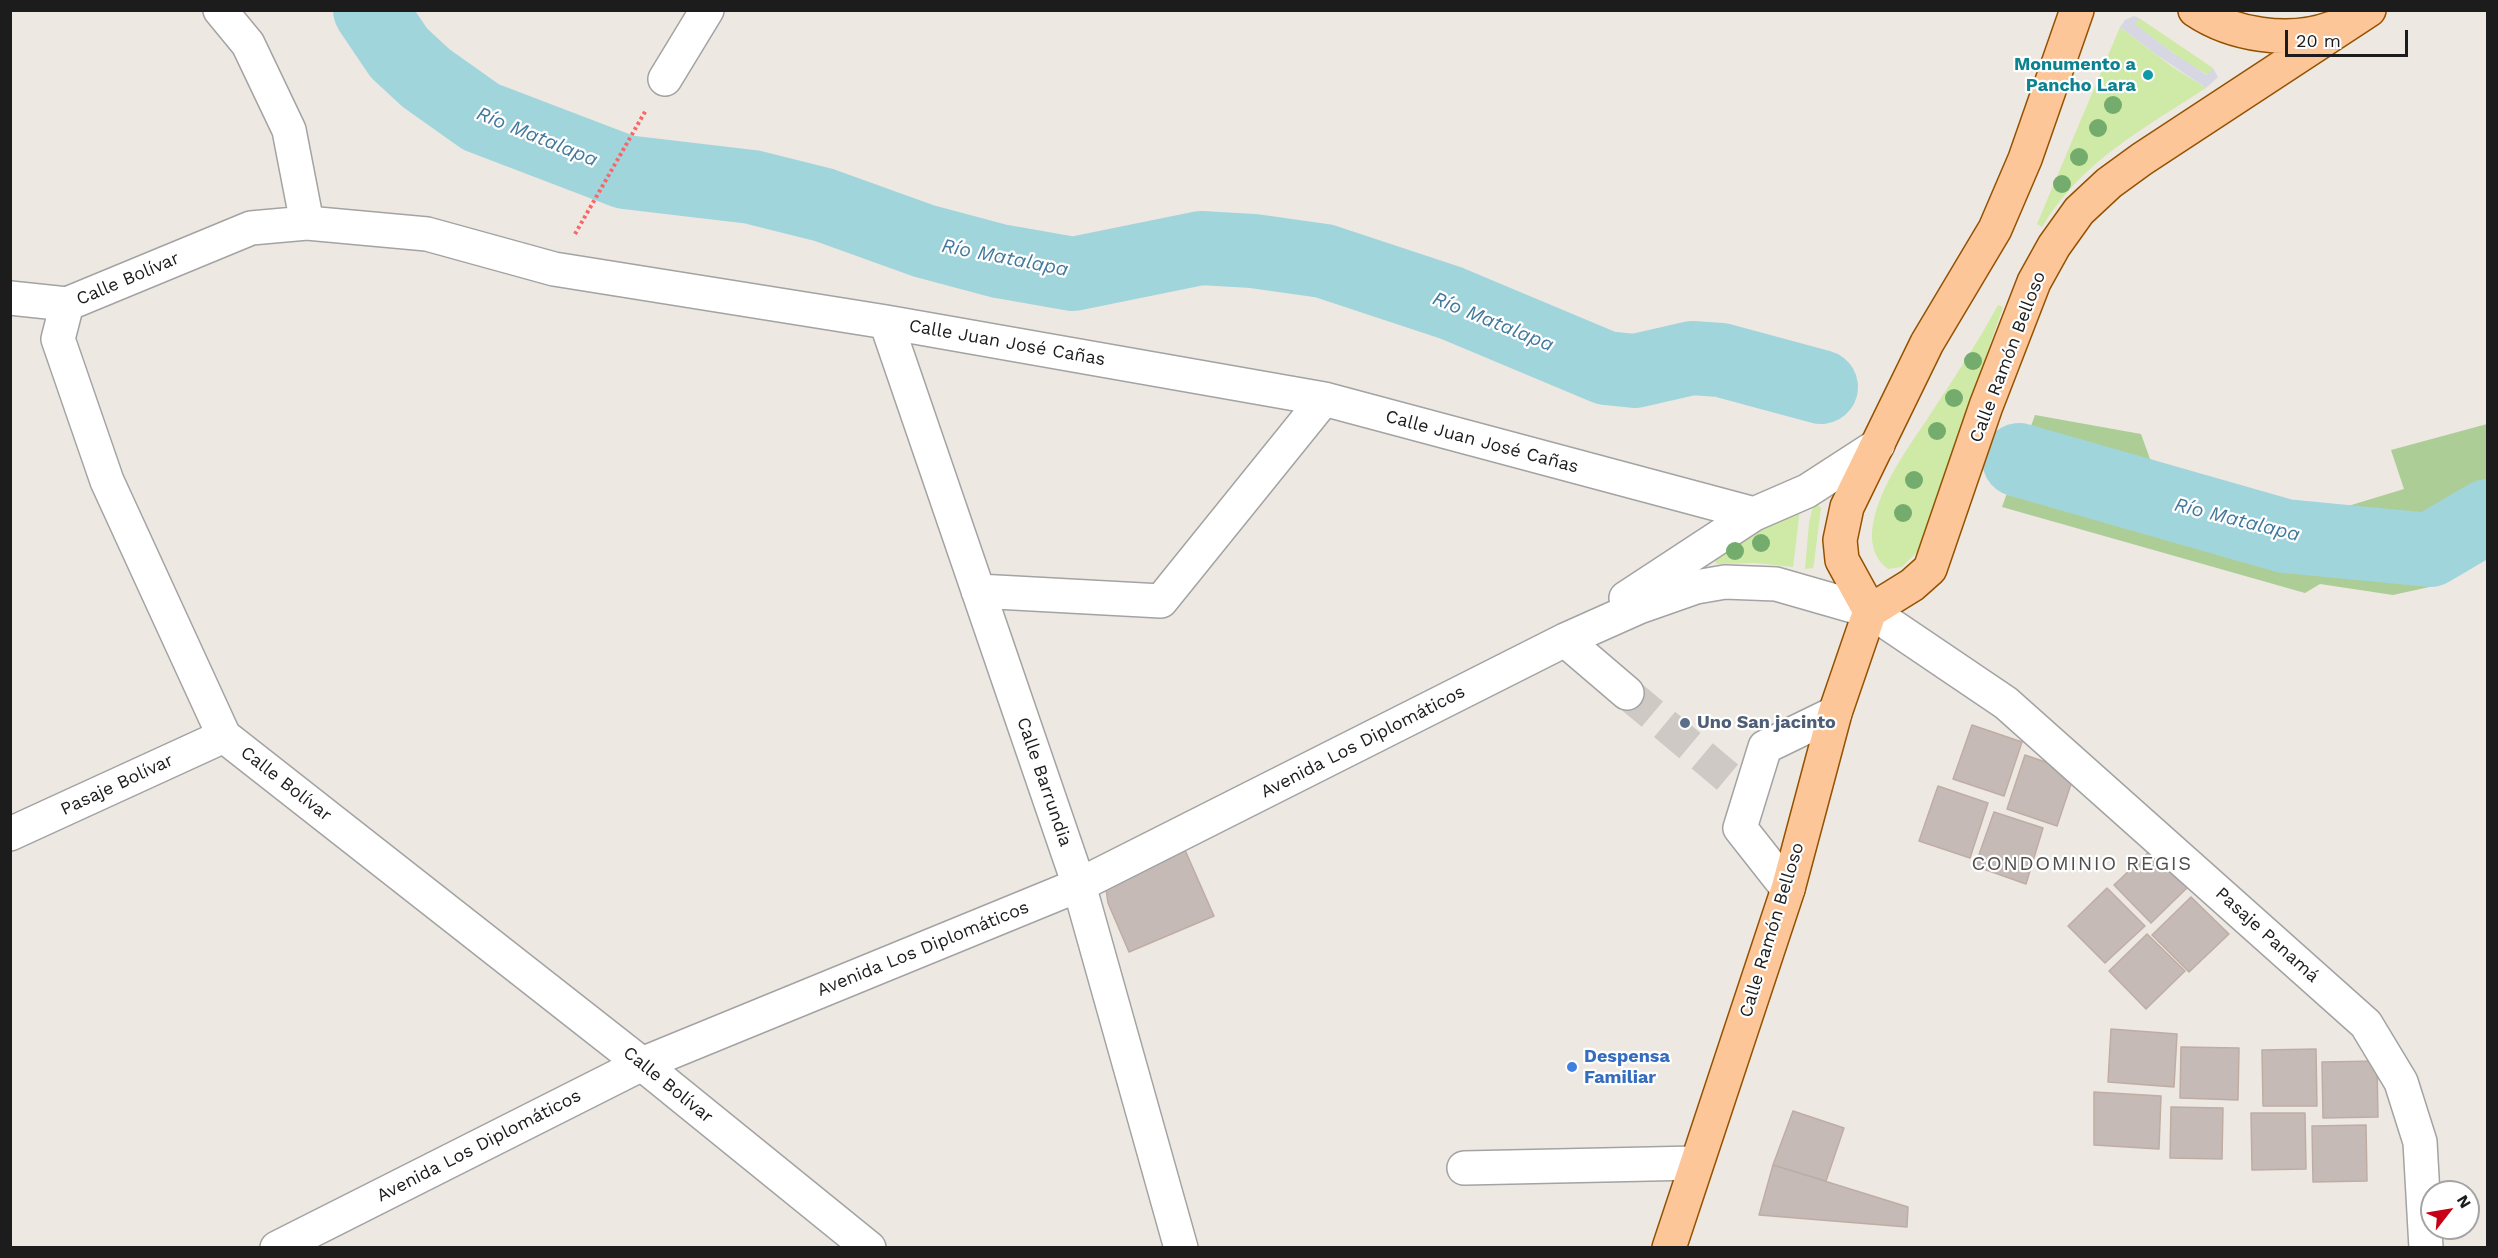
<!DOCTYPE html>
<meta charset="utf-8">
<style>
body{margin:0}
#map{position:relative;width:2498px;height:1258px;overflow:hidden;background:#eee8e2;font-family:"Work Sans",sans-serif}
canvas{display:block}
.frame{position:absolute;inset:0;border:12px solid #1c1c1c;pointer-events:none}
.north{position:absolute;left:2420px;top:1180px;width:60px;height:60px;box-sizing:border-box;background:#fff;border:2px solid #a4a4a4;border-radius:50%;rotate:59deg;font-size:16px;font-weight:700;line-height:24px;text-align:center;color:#1c1c1c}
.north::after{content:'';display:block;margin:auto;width:21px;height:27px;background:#c80017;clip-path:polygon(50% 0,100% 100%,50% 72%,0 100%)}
.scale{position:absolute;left:2285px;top:30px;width:123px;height:27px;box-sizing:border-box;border:3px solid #1c1c1c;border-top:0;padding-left:8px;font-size:18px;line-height:21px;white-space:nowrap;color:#1c1c1c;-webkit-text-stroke:4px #fff;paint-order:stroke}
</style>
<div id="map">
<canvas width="2498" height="1258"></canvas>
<div class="frame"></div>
<div class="north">N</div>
<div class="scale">20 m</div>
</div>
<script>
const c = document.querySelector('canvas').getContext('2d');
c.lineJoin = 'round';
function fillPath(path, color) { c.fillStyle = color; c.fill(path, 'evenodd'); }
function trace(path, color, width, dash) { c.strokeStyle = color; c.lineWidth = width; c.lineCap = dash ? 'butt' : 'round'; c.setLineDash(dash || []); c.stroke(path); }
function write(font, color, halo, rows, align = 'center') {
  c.font = font + ' "Work Sans",sans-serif'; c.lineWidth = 4.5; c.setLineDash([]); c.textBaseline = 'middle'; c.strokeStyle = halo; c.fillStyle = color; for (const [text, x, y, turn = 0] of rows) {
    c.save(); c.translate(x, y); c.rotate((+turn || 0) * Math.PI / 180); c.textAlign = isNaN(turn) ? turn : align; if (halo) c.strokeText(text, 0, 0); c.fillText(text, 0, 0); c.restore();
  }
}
const grass = new Path2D(`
 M 2139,18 L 2213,68 L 2208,75 L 2184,61 L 2134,24 Z
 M 2120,27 L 2171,66 L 2206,88 C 2146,127 2080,162 2042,227 L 2037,224 Z
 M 1998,305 L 2003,307 L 1919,550 L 1902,567 L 1888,569 C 1873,558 1870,541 1873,524 C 1880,486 1907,449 1928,418 C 1952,381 1977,344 1998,305 Z
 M 1814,502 L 1821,508 L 1814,563 L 1813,568 L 1805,569 L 1809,523 Z
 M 1800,509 L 1793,567 L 1756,563 L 1717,564 L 1712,558 L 1715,554 Z`);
const forest = new Path2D(`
 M 2035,415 L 2141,434 L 2150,459 L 2181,476 L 2325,513 L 2404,489 L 2391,450 L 2487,424 L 2487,558 L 2443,584 L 2393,595 L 2320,584 L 2305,593 L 2002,507 Z`);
const plaza = new Path2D(`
 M 2134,16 L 2139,18 L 2135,24 L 2173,53 L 2207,75 L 2213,68 L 2218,77 L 2206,88 L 2157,55 L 2120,27 L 2125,20 Z`);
const river = new Path2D(`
 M 370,10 L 399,53 L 426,78 L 481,117 L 625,172 L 752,187 L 824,205 L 924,241 L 999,261 L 1073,274 L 1201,248 L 1253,251 L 1324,261 L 1451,303 L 1606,368 L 1635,371 L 1692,358 L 1721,360 L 1821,387
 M 2019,460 L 2285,536 L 2430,550 L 2488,516`);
const building = new Path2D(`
 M 1972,725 L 2022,742 L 2004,796 L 1953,779 Z
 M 2025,755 L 2075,772 L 2057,826 L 2007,809 Z
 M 1938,786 L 1988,803 L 1970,858 L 1919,841 Z
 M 1994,812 L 2043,828 L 2026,884 L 1975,866 Z
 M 2153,848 L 2190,885 L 2151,923 L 2114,885 Z
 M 1185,850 L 1214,916 L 1129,952 L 1108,903 L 1105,883 Z
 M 2107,888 L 2145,926 L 2105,963 L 2068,926 Z
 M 2191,897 L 2229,934 L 2189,972 L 2152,935 Z
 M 2147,934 L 2185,971 L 2146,1009 L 2109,971 Z
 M 2111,1029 L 2177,1034 L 2174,1087 L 2108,1082 Z
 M 2181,1047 L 2239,1048 L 2238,1100 L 2180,1098 Z
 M 2316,1049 L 2317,1106 L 2263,1106 L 2262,1050 Z
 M 2377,1061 L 2378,1117 L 2323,1118 L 2322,1062 Z
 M 2094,1092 L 2161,1096 L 2159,1149 L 2094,1145 Z
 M 2171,1107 L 2223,1108 L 2222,1159 L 2170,1158 Z
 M 1793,1111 L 1844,1128 L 1826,1181 L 1773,1165 Z
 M 2251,1113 L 2305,1113 L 2306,1169 L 2252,1170 Z
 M 2366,1125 L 2367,1181 L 2313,1182 L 2312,1126 Z
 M 1773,1165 L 1908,1207 L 1907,1227 L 1759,1215 Z`);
const minorTunnel = new Path2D(`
 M 1627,693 L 1731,780`);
const path = new Path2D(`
 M 575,234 L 646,110`);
const minor = new Path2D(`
 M 220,10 L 248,44 L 289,130 L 307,223
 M 665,79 L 707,10
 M 10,298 L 67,304
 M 886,322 L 1079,885 L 1181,1248
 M 978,591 L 1161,601 L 1324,399
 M 1626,598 L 1754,514 L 1807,491 L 1878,445
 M 1565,640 L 1627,693
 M 10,834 L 224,736
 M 1788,889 L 1740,828 L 1765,747 L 1835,713
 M 1464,1168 L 1696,1163
 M 277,1248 L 642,1064 L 1079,885 L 1565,640 L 1639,607 L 1696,587 L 1725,582 L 1776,584 L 1870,611 L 2006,703 L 2366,1024 L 2401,1082 L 2420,1142 L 2426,1248
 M 869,1248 L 642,1064 L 224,736 L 107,481 L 58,339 L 67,304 L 251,228 L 307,223 L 427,234 L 554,269 L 886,322 L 1324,399 L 1754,514`);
const major = new Path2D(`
 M 2195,10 C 2232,35 2289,44 2332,28
 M 1870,611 L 1842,560 L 1840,540 L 1847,507 L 1927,343 L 1995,229 L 2025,159 L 2077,10
 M 1669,1248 L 1788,889 L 1835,713 L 1870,611 L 1912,585 L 1930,569 L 1986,406 L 2034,282 L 2054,246 L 2079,211 L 2109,183 L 2142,159 L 2369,10`);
const trees = [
 [2113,105],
 [2098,128],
 [2079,157],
 [2062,184],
 [1973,361],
 [1954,398],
 [1937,431],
 [1914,480],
 [1903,513],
 [1761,543],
 [1735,551]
];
const markers = [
 [2148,75,6,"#0f9aa8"],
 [1685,723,6,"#5c6f8a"],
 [1572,1067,6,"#3f7fe0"]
];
const cultureNames = [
 ["Monumento a",2136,65],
 ["Pancho Lara",2136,86]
];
const streetNames = [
 ["Calle Bolívar",128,279,-23],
 ["Calle Juan José Cañas",1007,343,10],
 ["Calle Ramón Belloso",2008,357,-69],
 ["Calle Juan José Cañas",1482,442,15],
 ["Avenida Los Diplomáticos",1363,742,-27],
 ["Calle Barrundia",1044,782,71],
 ["Calle Bolívar",286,784,38],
 ["Pasaje Bolívar",117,785,-25],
 ["Calle Ramón Belloso",1772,930,-73],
 ["Pasaje Panamá",2267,935,42],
 ["Avenida Los Diplomáticos",923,949,-22],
 ["Calle Bolívar",668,1085,39],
 ["Avenida Los Diplomáticos",479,1146,-27]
];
const serviceNames = [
 ["Uno San jacinto",1697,723]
];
const shopNames = [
 ["Despensa",1584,1057],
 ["Familiar",1584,1078]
];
const waterNames = [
 ["Río Matalapa",537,137,22],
 ["Río Matalapa",1005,258,11],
 ["Río Matalapa",1493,322,22],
 ["Río Matalapa",2237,520,14]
];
const neighbourhoodNames = [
 ["CONDOMINIO REGIS",2082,864]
];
fillPath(grass, '#cfe9a6');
fillPath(forest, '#adcd96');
fillPath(plaza, '#d6d7e3');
trace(river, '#a1d5dc', 74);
fillPath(building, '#c5bab5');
trace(building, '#bfada4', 1.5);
trace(minorTunnel, '#cec9c4', 33, [33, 16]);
trace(minor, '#a3a3a3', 36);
trace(major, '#945200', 36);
trace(path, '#fa6668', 4, [3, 3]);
trace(minor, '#fff', 33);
trace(major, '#fcc698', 33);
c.fillStyle = '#73ac6c';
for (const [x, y] of trees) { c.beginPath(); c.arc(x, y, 9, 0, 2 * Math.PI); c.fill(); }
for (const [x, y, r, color] of markers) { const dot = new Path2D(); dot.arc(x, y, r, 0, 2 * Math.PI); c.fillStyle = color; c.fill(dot); trace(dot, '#fff', 2); }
write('bold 18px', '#0d838f', '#fff', cultureNames, 'right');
write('18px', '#1c1c1c', '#fff', streetNames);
write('bold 18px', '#4e5e75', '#fff', serviceNames, 'left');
write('bold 18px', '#366cbe', '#fff', shopNames, 'left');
write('italic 20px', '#43799c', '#fff', waterNames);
c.letterSpacing = '1.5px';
write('20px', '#4f4f4f', '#fff', neighbourhoodNames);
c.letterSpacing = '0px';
</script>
